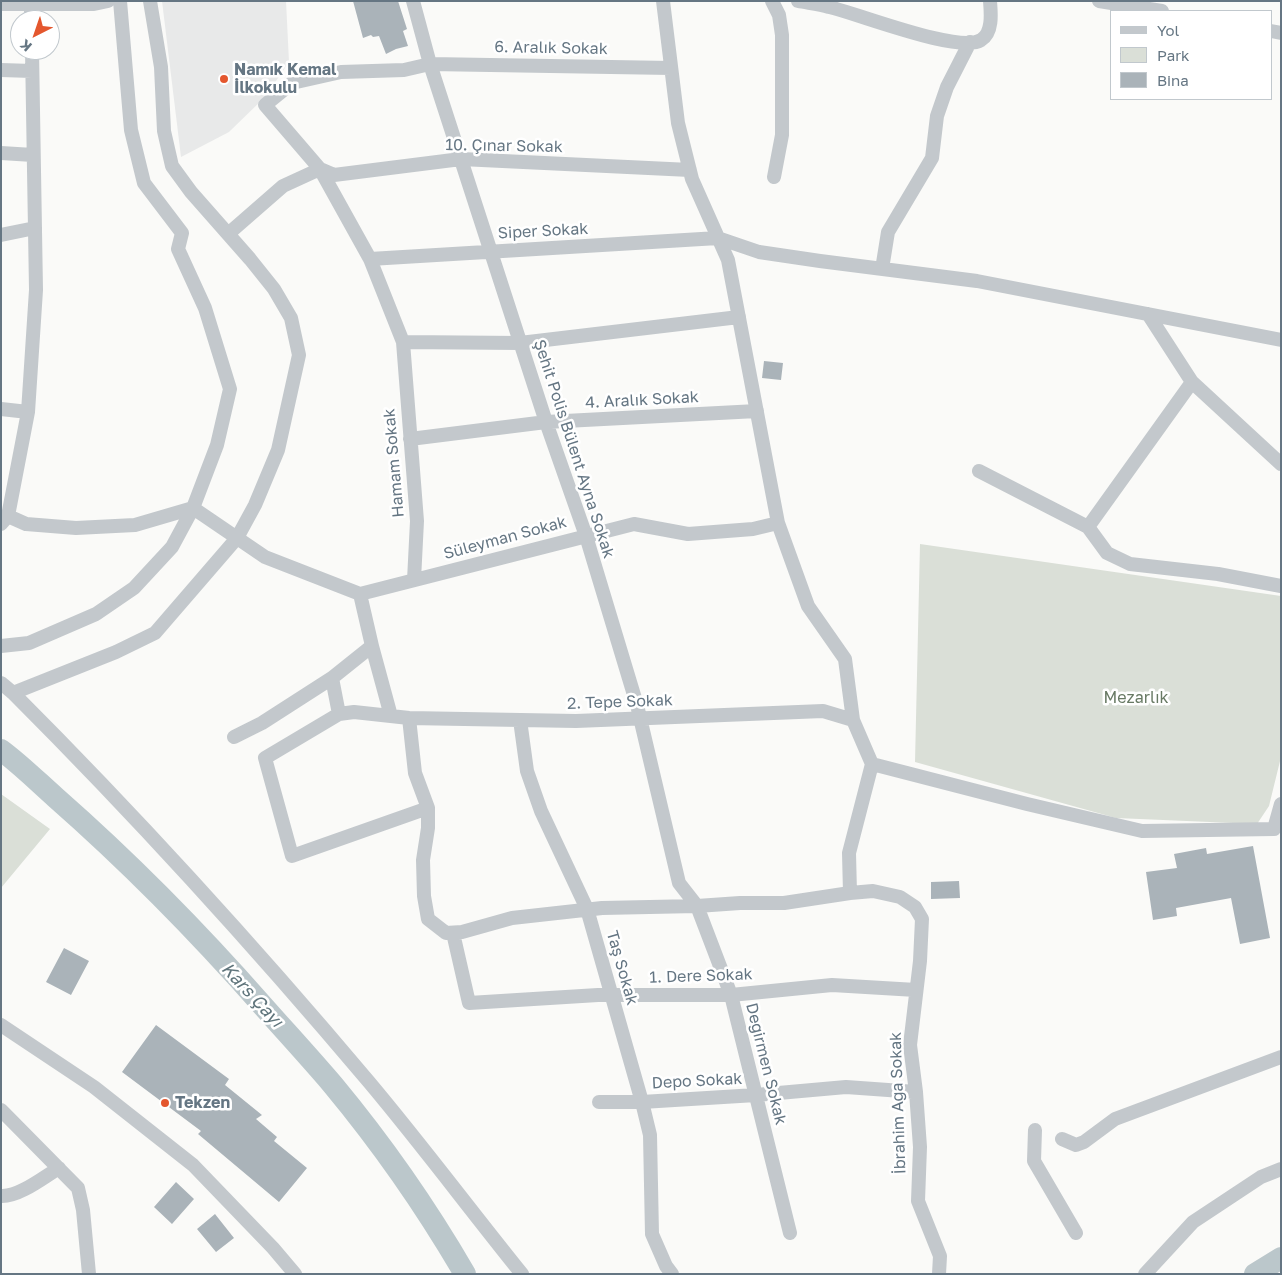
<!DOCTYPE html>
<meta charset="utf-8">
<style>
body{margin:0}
#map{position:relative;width:1282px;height:1275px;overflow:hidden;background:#fafaf8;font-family:"Golos Text",sans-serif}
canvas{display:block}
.frame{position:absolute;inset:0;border:2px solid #657683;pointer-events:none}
.legend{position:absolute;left:1110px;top:10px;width:162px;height:90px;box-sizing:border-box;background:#fff;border:1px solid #c1c8cd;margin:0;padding:6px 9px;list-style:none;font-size:15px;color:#657683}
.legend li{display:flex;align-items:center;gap:10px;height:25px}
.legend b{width:25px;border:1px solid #c1c8cd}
.north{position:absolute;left:10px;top:10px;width:50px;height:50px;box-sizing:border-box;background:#fff;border:1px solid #c1c8cd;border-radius:50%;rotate:221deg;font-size:14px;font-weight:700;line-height:20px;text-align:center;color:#657683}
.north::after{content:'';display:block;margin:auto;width:18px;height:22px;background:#e4572e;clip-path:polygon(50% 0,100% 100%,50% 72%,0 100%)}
</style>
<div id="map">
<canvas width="1282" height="1275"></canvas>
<div class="frame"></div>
<ul class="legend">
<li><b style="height:6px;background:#c3c8cc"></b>Yol</li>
<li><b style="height:14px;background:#dadfd7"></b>Park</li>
<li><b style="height:14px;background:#aab3b9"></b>Bina</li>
</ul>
<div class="north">K</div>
</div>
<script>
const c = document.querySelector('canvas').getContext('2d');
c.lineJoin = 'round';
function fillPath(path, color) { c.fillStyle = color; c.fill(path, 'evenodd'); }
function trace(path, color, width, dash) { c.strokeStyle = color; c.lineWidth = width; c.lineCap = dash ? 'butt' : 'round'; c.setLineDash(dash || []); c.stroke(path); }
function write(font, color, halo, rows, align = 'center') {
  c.font = font + ' "Golos Text",sans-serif'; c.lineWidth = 5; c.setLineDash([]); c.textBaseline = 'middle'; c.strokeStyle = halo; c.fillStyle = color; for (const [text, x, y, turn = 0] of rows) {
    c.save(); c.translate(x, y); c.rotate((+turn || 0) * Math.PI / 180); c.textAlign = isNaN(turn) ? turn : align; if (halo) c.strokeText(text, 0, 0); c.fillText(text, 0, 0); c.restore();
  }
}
const built = new Path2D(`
 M 162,1 L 286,1 L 289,62 L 265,97 L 229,132 L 181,157 Z`);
const green = new Path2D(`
 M 920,544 L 1281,596 L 1281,757 L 1269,806 L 1257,824 L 1116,818 L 915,762 Z
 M 1,794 L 50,829 L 1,888 Z`);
const river = new Path2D(`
 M 1,750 C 20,764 37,781 55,797 C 129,862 198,932 263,1006 C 286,1032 310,1058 333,1085 C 382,1144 426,1207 465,1274
 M 1255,1274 L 1281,1258`);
const building = new Path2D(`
 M 353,1 L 398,1 L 407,29 L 403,31 L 408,46 L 396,49 L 386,54 L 379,36 L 373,37 L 371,35 L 363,38 Z
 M 764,361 L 783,363 L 781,380 L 762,378 Z
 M 1253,846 L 1270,938 L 1240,944 L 1231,898 L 1176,908 L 1177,916 L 1153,920 L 1146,872 L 1177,868 L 1174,854 L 1206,848 L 1207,854 Z
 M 959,881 L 960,898 L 931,899 L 931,882 Z
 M 64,948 L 89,961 L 71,995 L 46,982 Z
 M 156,1025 L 229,1079 L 225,1085 L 262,1115 L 256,1119 L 277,1137 L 274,1141 L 307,1168 L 279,1202 L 198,1134 L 201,1131 L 122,1072 Z
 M 176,1182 L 194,1199 L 172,1224 L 154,1207 Z
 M 215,1214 L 234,1238 L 216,1252 L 197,1229 Z`);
const minor = new Path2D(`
 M 413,1 L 430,64 L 546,422 L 586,536 L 637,705 L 679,883 L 697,906 L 731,995 L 790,1233
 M 663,1 L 678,123 L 692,179 L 728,260 L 778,523 L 808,606 L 845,659 L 853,720
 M 772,1 L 779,15 L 782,35 L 782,135 L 774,177
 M 798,1 C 808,3 819,4 829,7 C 857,13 959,54 981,40 C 993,33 991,13 990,1
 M 1099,1 L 1162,11
 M 1,4 L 94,4 L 108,1
 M 31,4 L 31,20
 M 1271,31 L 1281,33
 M 1,70 L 32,71
 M 1,153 L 33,155
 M 320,169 L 334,175 L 461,159 L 690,170
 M 228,234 L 283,186 L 320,169
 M 1,235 L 35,228
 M 370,259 L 718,238 L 759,252 L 820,261 L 977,281 L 1281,340
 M 882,269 L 888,232 L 932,158 L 937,116 L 947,87 L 970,42
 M 1148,314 L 1192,382 L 1281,464
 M 403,342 L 520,343 L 739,317
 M 1,409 L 28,412
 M 410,439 L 546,422 L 757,411
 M 979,471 L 1088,527 L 1192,382
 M 193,508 L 265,557 L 360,594 L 372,646 L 332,678 L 339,714
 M 8,516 L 28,412 L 36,290 L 32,50
 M 1,524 L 8,516 L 26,524 L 76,528 L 135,525 L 193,508
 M 1088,527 L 1107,553 L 1130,564 L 1218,574 L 1281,586
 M 414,580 L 417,521 L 403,342 L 370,259 L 320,169 L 265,105 L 292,83 L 341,72 L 404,70 L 430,64 L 671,68
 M 360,594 L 634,524 L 688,534 L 753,529 L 778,523
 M 1,646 L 29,643 L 96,614 L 134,588 L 172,547 L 193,508 L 217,445 L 230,389 L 205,308 L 178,249 L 182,233 L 144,183 L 131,130 L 120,1
 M 372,646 L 391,716
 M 1,683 L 13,693 L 116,652 L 155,633 L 237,538 L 255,505 L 278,450 L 299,355 L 291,318 L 274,289 L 250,259 L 191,192 L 172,166 L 164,131 L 161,67 L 150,1
 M 13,693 C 137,817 256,948 369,1082 C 422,1145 471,1211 522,1274
 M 409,718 L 415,773 L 428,808 L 428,828 L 423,860 L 424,896 L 428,919 L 446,933 L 462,932 L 512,918 L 602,908 L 697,906 L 740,903 L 784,903 L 850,893
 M 520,720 L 527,771 L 541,811 L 587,909 L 642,1102 L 650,1135 L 652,1234 L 666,1266 L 672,1274
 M 234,737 L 262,723 L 332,678
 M 872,764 L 849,853 L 850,893 L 873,891 L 900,897 L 915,907 L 922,919 L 920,961 L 910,1045 L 916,1092 L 920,1147 L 918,1201 L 940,1256 L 939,1274
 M 872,764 L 1027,804 L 1142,831 L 1274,829 L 1281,804
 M 428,808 L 292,856 L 265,758 L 339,714 L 354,712 L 409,718 L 576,721 L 823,711 L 853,720 L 872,764
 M 453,933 L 469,1003 L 598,995 L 731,995 L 832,985 L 916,990
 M 1,1025 L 94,1087 L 193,1165 L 273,1248 L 295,1274
 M 599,1102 L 642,1102 L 756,1095 L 846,1087 L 916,1092
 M 1,1110 L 78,1188 L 83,1210 L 89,1274
 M 1035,1130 L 1034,1161 L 1076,1233
 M 1062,1139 L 1076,1145 L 1084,1142 L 1115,1119 L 1281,1057
 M 1,1196 C 19,1197 44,1177 59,1168
 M 1145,1274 L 1193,1222 L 1261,1177 L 1281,1169`);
const markers = [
 [224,79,5,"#e4572e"],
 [165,1103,5,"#e4572e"]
];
const streetNames = [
 ["6. Aralık Sokak",551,48,1],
 ["10. Çınar Sokak",504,146,1],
 ["Siper Sokak",543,231,-3],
 ["4. Aralık Sokak",642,400,-3],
 ["Şehit Polis Bülent Ayna Sokak",574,449,72],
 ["Hamam Sokak",394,463,-95],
 ["Süleyman Sokak",505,538,-15],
 ["2. Tepe Sokak",620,702,-2],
 ["Taş Sokak",622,968,74],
 ["1. Dere Sokak",701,976,-2],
 ["Değirmen Sokak",766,1064,76],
 ["Depo Sokak",697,1081,-3],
 ["İbrahim Ağa Sokak",898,1103,-92]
];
const poiNames = [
 ["Namık Kemal",234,70],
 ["İlkokulu",234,88],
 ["Tekzen",175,1103]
];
const parkNames = [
 ["Mezarlık",1136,698]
];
const waterNames = [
 ["Kars Çayı",252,995,47]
];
fillPath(built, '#e8e9e9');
fillPath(green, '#dadfd7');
trace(river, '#bbc7cb', 22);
fillPath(building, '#aab3b9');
trace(minor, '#c3c8cc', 14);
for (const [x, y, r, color] of markers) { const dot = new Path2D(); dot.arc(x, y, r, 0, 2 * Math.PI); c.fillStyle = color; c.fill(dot); trace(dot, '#fff', 2); }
write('16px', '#657683', '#fff', streetNames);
write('bold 16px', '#657683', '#fff', poiNames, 'left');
write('16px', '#687a64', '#fff', parkNames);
write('italic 18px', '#60757c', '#fff', waterNames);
</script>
